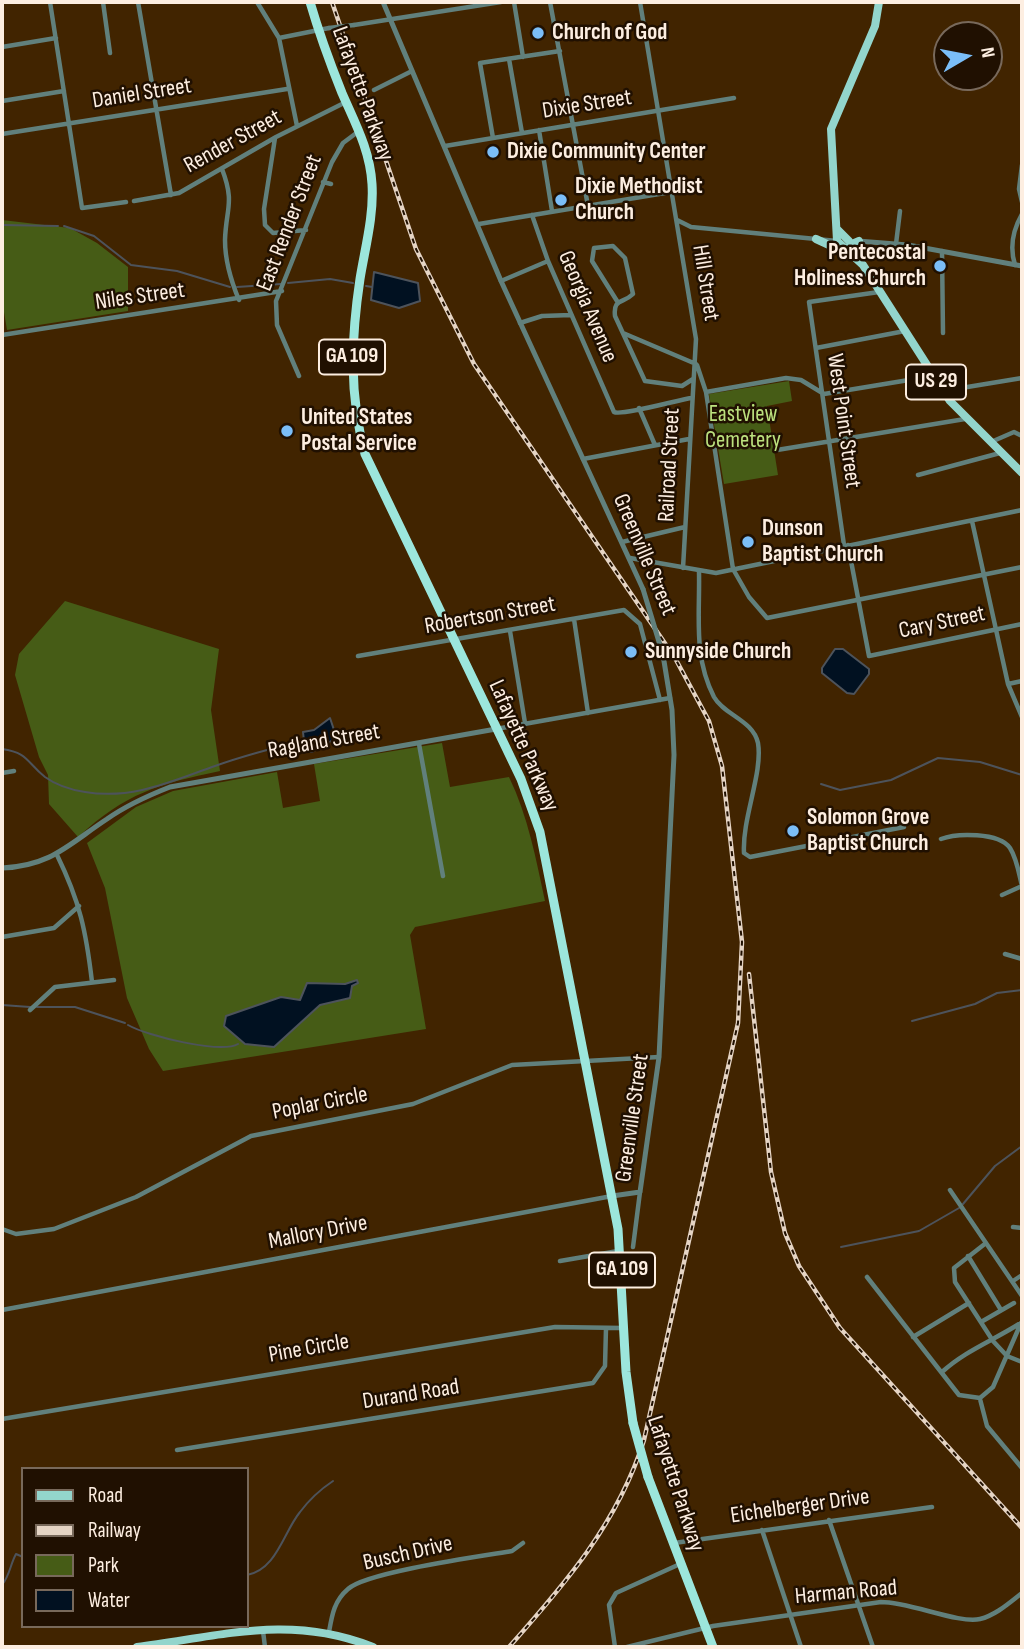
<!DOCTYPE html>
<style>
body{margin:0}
#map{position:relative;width:1024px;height:1649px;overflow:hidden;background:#412400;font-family:"Sofia Sans Condensed",sans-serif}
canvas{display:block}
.frame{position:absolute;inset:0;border:4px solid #fdeee1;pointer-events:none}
.legend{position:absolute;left:21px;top:1467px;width:228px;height:161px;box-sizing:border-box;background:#201001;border:2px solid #78695b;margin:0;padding:9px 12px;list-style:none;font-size:21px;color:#fdeee1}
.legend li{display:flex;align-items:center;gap:14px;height:35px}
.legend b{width:35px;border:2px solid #78695b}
.north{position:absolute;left:933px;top:21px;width:70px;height:70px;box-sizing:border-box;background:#201001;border:2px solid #78695b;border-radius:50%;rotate:80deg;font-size:19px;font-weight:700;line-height:28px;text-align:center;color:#fdeee1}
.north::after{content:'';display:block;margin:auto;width:24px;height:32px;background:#7bbef8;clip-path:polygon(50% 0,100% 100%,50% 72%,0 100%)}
</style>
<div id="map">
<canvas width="1024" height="1649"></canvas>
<div class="frame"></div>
<ul class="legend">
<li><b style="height:9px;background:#93d5cc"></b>Road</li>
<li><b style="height:9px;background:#e5d4c4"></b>Railway</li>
<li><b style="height:19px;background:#465c16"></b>Park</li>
<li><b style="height:19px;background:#011121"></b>Water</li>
</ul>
<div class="north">N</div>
</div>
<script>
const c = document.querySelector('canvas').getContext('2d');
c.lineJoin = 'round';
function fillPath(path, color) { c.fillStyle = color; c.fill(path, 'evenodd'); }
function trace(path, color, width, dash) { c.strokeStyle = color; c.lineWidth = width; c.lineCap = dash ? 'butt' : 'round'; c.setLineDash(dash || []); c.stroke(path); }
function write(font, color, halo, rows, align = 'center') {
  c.font = font + ' "Sofia Sans Condensed",sans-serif'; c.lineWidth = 5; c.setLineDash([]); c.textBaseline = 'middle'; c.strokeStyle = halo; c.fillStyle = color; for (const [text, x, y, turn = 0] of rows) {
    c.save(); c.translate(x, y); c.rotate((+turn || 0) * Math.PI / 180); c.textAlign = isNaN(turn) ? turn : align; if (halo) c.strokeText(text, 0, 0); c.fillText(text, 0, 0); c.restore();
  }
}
const green = new Path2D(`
 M 2,220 L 70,228 L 97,243 L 128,267 L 128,311 L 7,330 L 2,300 Z
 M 789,381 L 792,401 L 767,406 L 778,475 L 724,484 L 709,394 Z
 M 65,601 L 219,649 L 211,710 L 220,771 C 158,784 126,793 78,837 L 49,804 L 48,775 L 39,757 L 15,675 L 19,654 Z
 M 442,743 L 450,787 L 509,777 C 528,816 536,859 545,901 L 415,927 L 410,935 L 426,1029 L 163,1071 L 149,1049 L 127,998 L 105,888 L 87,843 L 136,807 L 173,791 L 277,772 L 283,808 L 320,801 L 314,764 Z`);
const water = new Path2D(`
 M 374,272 L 418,283 L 420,301 L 399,308 L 371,300 Z
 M 835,649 L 843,649 L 869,669 L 869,674 L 854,694 L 847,693 L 822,673 L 822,668 Z
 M 330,718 L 334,730 L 333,740 L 312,752 L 305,750 L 303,732 L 314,730 Z
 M 357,980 L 358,983 L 352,986 L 350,998 L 320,1005 L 274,1047 L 245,1044 L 224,1026 L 226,1016 L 281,997 L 300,1000 L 307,983 L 345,984 Z`);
const stream = new Path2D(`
 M 2,225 L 58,226
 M 64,226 L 94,236 L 131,265 L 177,271 L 230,287
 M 288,283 L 330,279 L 353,283
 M 366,286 L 372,287
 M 237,287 L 281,284
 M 2,749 C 29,753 26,762 45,777 C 56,785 72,790 85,792 C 133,800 172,781 215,766 C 243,756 273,748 303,741
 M 821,784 L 840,790 L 891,780 L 938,758 L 980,762 L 1022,775
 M 2,1005 L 30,1007
 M 37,1007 L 75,1007 L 125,1023
 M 912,1021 L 975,1004 L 997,993 L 1022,990
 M 128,1025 C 147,1036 221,1054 238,1044
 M 963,1204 L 995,1166 L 1022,1146
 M 841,1247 L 919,1231 L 959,1208
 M 247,1575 C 277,1569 283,1533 300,1512 C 309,1500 321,1489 333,1481
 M 2,1585 C 10,1575 10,1565 16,1554 L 23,1557`);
const minor = new Path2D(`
 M 50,2 L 82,208 L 126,202
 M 103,2 L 110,53
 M 138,2 L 171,195
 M 257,2 L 279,38 L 297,126
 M 514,2 L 523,57
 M 550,2 L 588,206
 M 640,2 L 696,339 L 683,568
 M 354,25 L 501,2
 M 279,38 L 329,28
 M 2,47 L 56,38
 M 509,59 L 522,133
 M 374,90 L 412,71
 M 2,101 L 64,91
 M 539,130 L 552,211
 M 2,134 L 287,89
 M 275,138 L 264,209 L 265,225 L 273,233 L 306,230
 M 493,138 L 480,63 L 560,51
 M 445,146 L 734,98
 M 1022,165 L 1019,189 L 1022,202
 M 222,169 C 235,203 226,208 225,240 C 225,261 231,281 239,300
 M 323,182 L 331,184
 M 134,201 L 179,193 L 276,137 L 346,102
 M 532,215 L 548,261 L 614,412 C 621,416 678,400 691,398
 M 677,220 L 691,227 L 837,241
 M 479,224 L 671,192
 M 896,244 L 900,211
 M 942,251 L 943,333
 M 1015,265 C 1009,246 1013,230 1022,214
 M 501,281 L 548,261
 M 617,301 L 592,261 L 594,248 L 613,246 L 625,258 L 633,294 C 623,304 613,298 615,316 L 645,381 L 682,386 L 693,379
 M 520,323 L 542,316 L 571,315
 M 623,333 L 696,364
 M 2,335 L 282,291
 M 816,348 L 905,331
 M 697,365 L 706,392 L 733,569 L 749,597 L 767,618 L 1022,567
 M 299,376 L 277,325 L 276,301 L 332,162 L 343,143 L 359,131
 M 943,391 L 1022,378
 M 706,392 L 786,378 L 801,380 L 824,394 L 933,376
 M 639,408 L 655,445
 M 991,442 L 1014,432 L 1022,436
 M 777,450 L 965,419
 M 583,459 L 689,439
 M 918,475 L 1000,453
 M 972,521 L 1008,684 L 1022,717
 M 622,542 L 685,527
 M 844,545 L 809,302 L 879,292
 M 848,545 L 869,656 L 1022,624
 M 630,558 L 716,573 L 1022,510
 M 699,572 C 700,616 693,656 714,697 C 724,715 753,720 758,743 C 763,773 742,818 744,853 L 750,857 L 904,827
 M 574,619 L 588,713
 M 510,631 L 525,723
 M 358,656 L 624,610 L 640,624 L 660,700
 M 1008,684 L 1022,681
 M 496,729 L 670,698
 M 419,744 L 443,876
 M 2,773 L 14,771
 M 941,839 C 956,833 999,832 1010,848 C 1017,859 1019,874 1022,886
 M 57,855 C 80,902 86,931 92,982
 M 1002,895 L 1022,886
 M 2,937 L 54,928 L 79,906
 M 1005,954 L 1022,959
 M 30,1010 L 55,987 L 114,980
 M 950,1190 L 1022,1296
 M 1013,1227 L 1022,1228
 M 2,1229 L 16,1234 L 54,1229 L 136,1197 L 251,1136 L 413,1104 L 512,1065 L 659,1057
 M 986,1243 L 954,1268 L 955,1282 L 993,1341 L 1007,1356 L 1022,1362
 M 633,1247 L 640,1192
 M 968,1256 L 1001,1310
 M 560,1261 L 618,1251
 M 867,1277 L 959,1395 L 980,1398 L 993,1387 L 1021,1323
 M 1013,1281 L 1022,1275
 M 2,1310 L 612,1196
 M 981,1322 L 1014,1303
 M 913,1337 L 969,1303
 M 942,1372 C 965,1351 992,1341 1019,1324
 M 980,1399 L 987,1426 L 1022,1468
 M 2,1419 L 555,1327 L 623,1328
 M 177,1450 L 593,1383 L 605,1366 L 606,1328
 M 829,1520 L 873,1647
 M 762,1530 L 801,1647
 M 674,1543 L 932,1507
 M 263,1631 L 265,1647
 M 329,1632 C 332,1615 334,1601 348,1589 C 366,1572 482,1556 512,1551 L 523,1543
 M 615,1647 L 609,1605 L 616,1593 L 680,1564
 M 627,1647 L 713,1626 L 881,1602 C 910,1602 959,1624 980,1619 C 996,1615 1009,1603 1022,1593`);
const tertiary = new Path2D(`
 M 383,2 L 501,281 L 643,589
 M 858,241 L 908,245 L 1022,266
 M 2,868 C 51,866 69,844 107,819 C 127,805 147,796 170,787 L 496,729
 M 612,1196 L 640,1192 L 659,1057 L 674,755 L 672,710 L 663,655`);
const primary = new Path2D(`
 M 879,2 L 875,26 L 831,129 L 837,241 L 863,265 L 950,401 L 1022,473
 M 837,229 L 849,241
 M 816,239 L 842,251
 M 849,251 L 850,245 L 859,241
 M 137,1647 C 222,1636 290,1614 373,1647`);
const trunk = new Path2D(`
 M 310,2 C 319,33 330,63 342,93 C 355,123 370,150 372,184 C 374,216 365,248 360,279 C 351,339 349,394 365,454 L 521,779 L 540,832 L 618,1229 L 626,1372 L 633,1423
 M 648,1477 L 713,1647`);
const rail = new Path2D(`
 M 332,2 L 416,249 L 474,364 L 675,658 L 709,721 L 722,766 L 742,942 L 738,1023 L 644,1440 C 618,1523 565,1584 509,1647
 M 749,974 L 771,1172 L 785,1233 L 799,1266 L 840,1328 L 1022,1528`);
const minorBridge = new Path2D(`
 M 329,28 L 354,25`);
const tertiaryBridge = new Path2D(`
 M 643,589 L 663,655`);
const trunkBridge = new Path2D(`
 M 633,1423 L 648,1477`);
const markers = [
 [538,33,7,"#7bbef8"],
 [493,152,7,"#7bbef8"],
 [561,200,7,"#7bbef8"],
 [940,266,7,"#7bbef8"],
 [287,431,7,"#7bbef8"],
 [748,542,7,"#7bbef8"],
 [631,652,7,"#7bbef8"],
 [793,831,7,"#7bbef8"]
];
const shields = [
 [352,357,66],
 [936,382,60],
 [622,1270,66]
];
const shieldNames = [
 ["GA 109",352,357],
 ["US 29",936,382],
 ["GA 109",622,1270]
];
const poiNames = [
 ["Church of God",552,33],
 ["Dixie Community Center",507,152],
 ["Dixie Methodist",575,187],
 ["Church",575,213],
 ["Pentecostal",926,253,"right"],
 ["Holiness Church",926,279,"right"],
 ["United States",301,418],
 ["Postal Service",301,444],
 ["Dunson",762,529],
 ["Baptist Church",762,555],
 ["Sunnyside Church",645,652],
 ["Solomon Grove",807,818],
 ["Baptist Church",807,844]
];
const streetNames = [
 ["Daniel Street",142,94,-9],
 ["Lafayette Parkway",362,94,70],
 ["Dixie Street",587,105,-9],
 ["Render Street",233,142,-29],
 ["East Render Street",290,223,-69],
 ["Hill Street",705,283,81],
 ["Niles Street",140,297,-8],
 ["Georgia Avenue",587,307,67],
 ["West Point Street",843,421,82],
 ["Railroad Street",670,465,-87],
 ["Greenville Street",644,555,67],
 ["Robertson Street",490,616,-10],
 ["Cary Street",942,623,-12],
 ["Ragland Street",324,742,-10],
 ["Lafayette Parkway",523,746,66],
 ["Poplar Circle",320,1104,-11],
 ["Greenville Street",633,1118,-82],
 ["Mallory Drive",318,1233,-11],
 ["Pine Circle",309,1349,-10],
 ["Durand Road",411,1395,-9],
 ["Lafayette Parkway",675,1484,72],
 ["Eichelberger Drive",800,1507,-8],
 ["Busch Drive",408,1554,-13],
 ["Harman Road",846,1593,-5]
];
const parkNames = [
 ["Eastview",743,415],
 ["Cemetery",743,441]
];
fillPath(green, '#465c16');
fillPath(water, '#011121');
trace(water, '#4d535b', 2);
trace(stream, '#4d535b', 2);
trace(minor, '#61807c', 4.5);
trace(tertiary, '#61807c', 5);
trace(primary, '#93d5cc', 8);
trace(trunk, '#9ce6dc', 9);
trace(rail, '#e5d4c4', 4.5);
trace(rail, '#201001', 2, [5]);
trace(minorBridge, '#61807c', 4.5);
trace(tertiaryBridge, '#61807c', 5);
trace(trunkBridge, '#9ce6dc', 9);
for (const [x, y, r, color] of markers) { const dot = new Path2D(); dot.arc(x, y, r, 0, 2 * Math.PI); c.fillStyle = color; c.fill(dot); trace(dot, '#201001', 2.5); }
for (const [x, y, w] of shields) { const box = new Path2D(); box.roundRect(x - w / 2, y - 17.5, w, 35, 5); c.fillStyle = '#201001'; c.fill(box); trace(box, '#fdeee1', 2); }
write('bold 21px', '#fdeee1', null, shieldNames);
write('bold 23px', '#fdeee1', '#201001', poiNames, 'left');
write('23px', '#fdeee1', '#201001', streetNames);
write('23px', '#bce17e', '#201001', parkNames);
</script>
